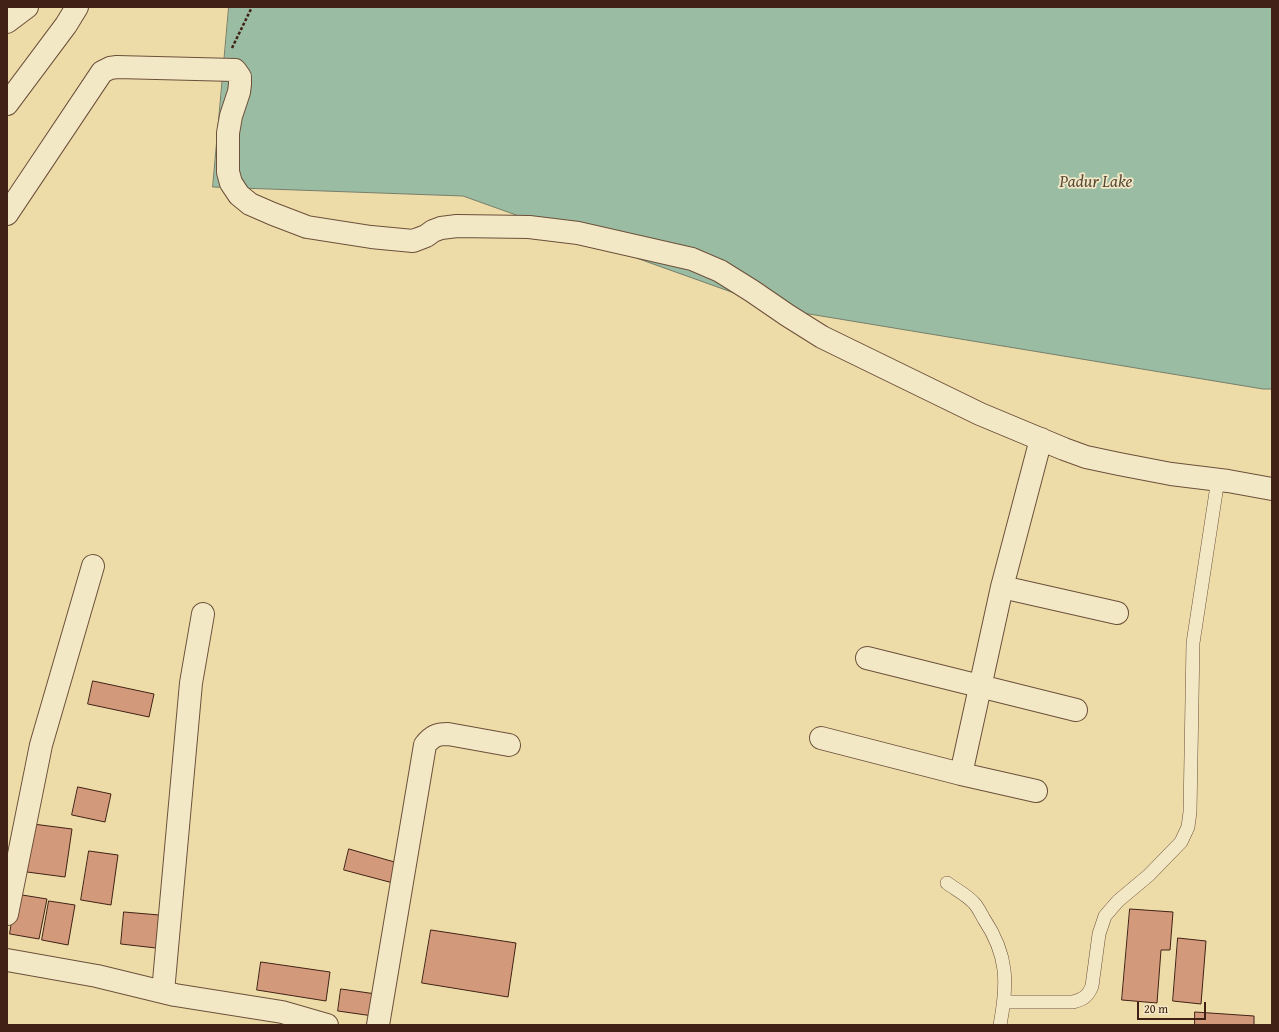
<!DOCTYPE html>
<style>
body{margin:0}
#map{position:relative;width:1279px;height:1032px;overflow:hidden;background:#eddca8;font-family:"Gentium Book Plus",serif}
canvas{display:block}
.frame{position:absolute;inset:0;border:8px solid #412115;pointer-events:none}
.scale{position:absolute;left:1137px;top:1002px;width:69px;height:18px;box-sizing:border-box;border:2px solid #412115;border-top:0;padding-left:5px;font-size:12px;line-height:14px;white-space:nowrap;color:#412115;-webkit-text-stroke:3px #f3e8c6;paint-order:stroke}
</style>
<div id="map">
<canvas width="1279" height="1032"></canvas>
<div class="frame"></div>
<div class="scale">20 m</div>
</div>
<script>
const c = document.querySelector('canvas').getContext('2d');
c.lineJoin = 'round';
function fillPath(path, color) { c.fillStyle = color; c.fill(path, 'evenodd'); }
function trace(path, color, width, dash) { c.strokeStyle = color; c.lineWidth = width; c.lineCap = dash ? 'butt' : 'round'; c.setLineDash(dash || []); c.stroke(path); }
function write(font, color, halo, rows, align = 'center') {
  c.font = font + ' "Gentium Book Plus",serif'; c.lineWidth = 3.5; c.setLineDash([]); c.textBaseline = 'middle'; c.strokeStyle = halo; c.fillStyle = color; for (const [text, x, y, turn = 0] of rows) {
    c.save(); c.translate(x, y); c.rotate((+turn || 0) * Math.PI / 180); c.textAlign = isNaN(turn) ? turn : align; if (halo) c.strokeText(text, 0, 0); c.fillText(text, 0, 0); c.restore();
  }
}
const water = new Path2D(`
 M 229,7 L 1272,7 L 1272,389 L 1263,389 L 779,309 L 463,196 L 213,187 Z`);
const building = new Path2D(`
 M 93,681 L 154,694 L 149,717 L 88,704 Z
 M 78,787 L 111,794 L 105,822 L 72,815 Z
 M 33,824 L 72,829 L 65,877 L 27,872 Z
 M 349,849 L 398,863 L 393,883 L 344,870 Z
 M 89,851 L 118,855 L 111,905 L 81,900 Z
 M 16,894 L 47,899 L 39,939 L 10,934 Z
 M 49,901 L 75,905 L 68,945 L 42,940 Z
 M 1130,909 L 1173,912 L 1170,950 L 1161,950 L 1157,1003 L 1122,1000 Z
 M 124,912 L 159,915 L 156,948 L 121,944 Z
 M 431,930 L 516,943 L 508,997 L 422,983 Z
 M 1178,938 L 1206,941 L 1201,1004 L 1173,1001 Z
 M 261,962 L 330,972 L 326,1001 L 257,990 Z
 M 341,989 L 376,994 L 373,1016 L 338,1011 Z
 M 1195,1012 L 1254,1016 L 1254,1025 L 1195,1025 Z`);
const path = new Path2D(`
 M 232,48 L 252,7`);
const lane = new Path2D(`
 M 947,883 C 955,889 967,895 974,903 C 978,907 981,914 984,919 C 1008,955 1008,983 1000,1025
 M 1005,1002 L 1073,1002 C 1084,999 1088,996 1092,986 L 1099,934 L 1105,916 L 1118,901 L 1149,875 L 1181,842 L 1188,827 L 1190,812 L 1193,643 L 1218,479`);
const street = new Path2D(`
 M 7,22 L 27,7
 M 7,104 L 66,25 L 77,7
 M 7,214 L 102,72 L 110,68 L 117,67 L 235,70 L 240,77 L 240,84 L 239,92 L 231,116 L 228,133 L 228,172 L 231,183 L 239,195 L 250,204 L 273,214 L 307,227 L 371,237 L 413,241 L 426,236 L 433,231 L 441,228 L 457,226 L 529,227 L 578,233 L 692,259 L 720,271 L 752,291 L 787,315 L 822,337 L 980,414 L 1064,449 L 1086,457 L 1119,464 L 1171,474 L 1228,481 L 1272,489
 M 1002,587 L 1117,613
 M 867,658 L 1076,710
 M 821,738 L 961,774 L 1036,791
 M 961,774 L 1002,587 L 1041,439
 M 7,914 L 41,745 L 93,566
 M 7,960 L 97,976 L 175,995 L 282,1012 L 327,1025
 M 163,992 L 191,683 L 203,614
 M 378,1025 L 425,745 C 432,736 437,734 448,734 L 509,745`);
const waterNames = [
 ["Padur Lake",1096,183]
];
fillPath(water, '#9abca3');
trace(water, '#767e6a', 1);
fillPath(building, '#d2997a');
trace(building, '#412115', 1);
trace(lane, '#6c503a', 14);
trace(street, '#6c503a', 24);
trace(path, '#412115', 2.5, [3, 2]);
trace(lane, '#f3e8c6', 13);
trace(street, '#f3e8c6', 22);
write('italic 17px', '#574838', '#f3e8c6', waterNames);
</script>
